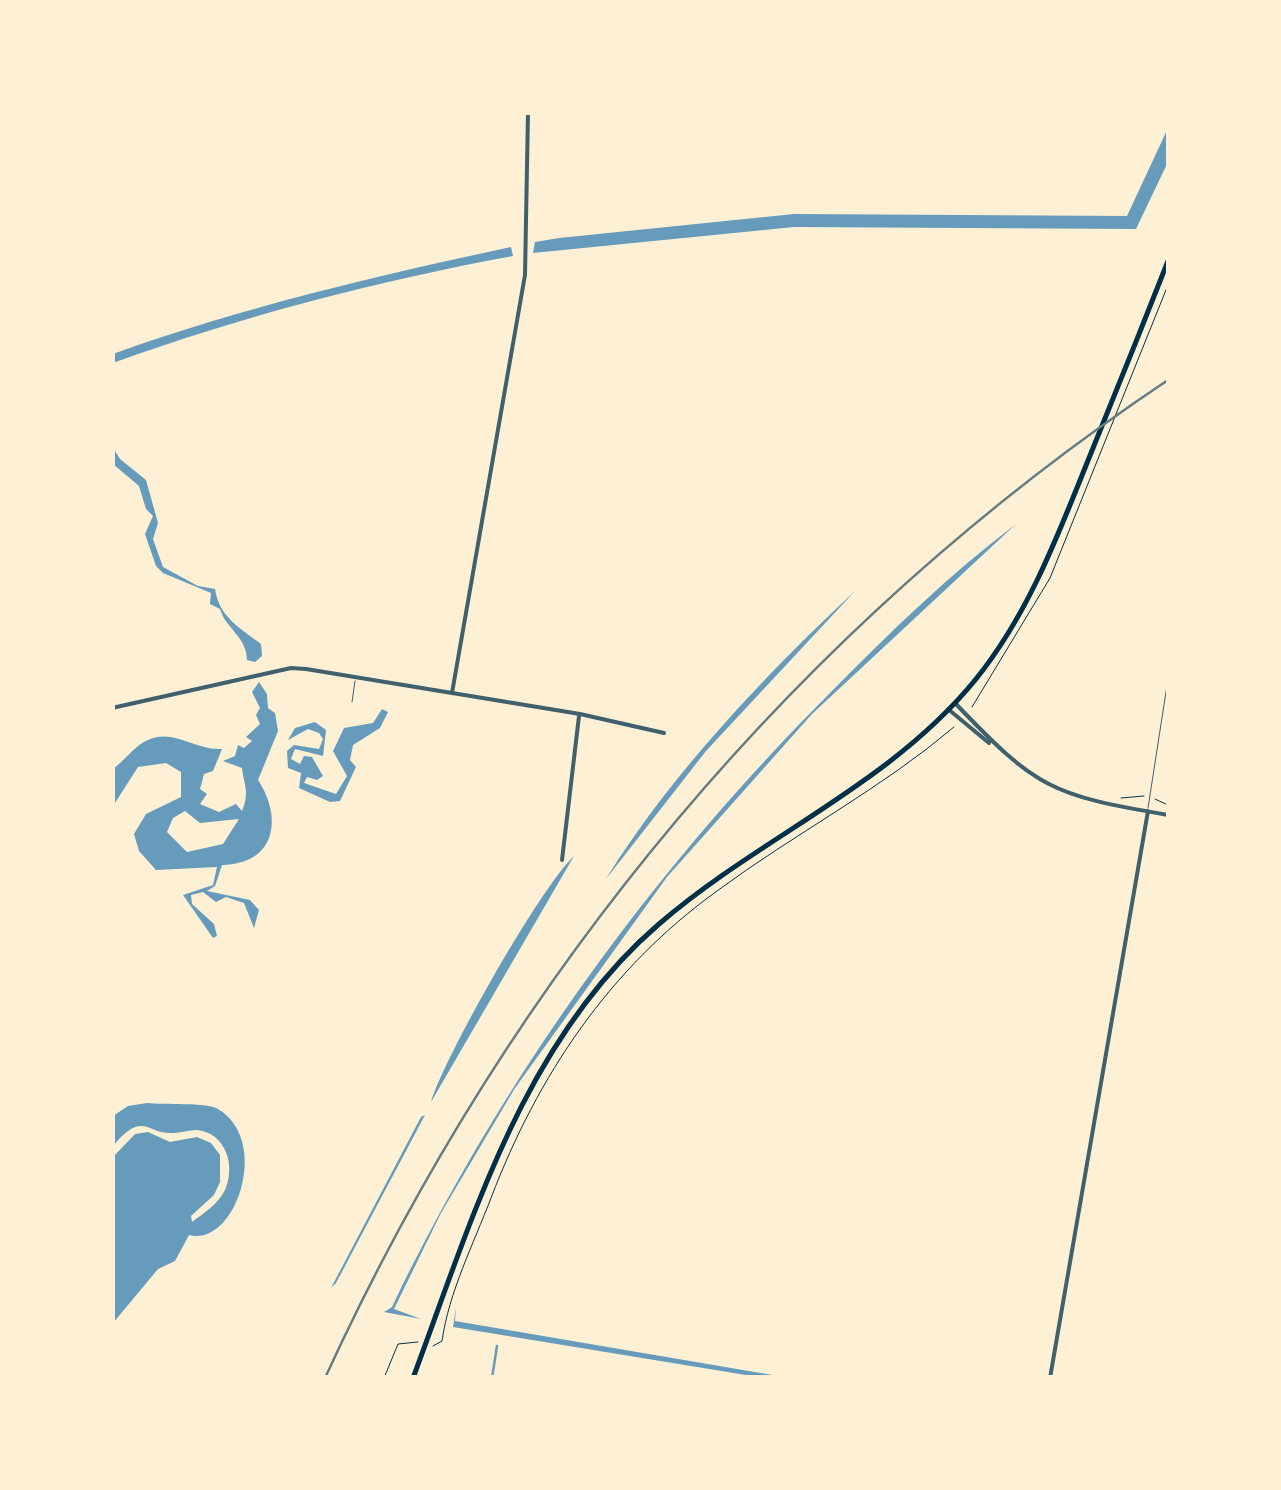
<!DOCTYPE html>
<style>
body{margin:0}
#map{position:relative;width:1281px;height:1490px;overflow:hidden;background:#fdf0d5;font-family:"Noto Sans",sans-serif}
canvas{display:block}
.frame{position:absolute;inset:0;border:115px solid #fdf0d5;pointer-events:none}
</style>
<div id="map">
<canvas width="1281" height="1490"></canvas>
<div class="frame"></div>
</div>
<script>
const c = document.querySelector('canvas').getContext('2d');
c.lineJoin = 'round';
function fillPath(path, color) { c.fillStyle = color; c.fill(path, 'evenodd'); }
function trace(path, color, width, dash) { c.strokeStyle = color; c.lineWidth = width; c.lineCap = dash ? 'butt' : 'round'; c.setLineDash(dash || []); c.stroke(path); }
const water = new Path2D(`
 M 1168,128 L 1168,162 L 1136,229 L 794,227 L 533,253 L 535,242 L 559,238 L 794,214 L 1127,216 Z
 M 511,247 L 513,256 C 377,281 243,316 113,363 L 113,354 C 243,307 376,276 511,247 Z
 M 112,446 L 120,459 L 146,480 L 158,523 L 153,539 L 163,567 L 198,586 L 215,589 C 219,617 240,628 261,644 L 262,656 L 255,662 L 247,660 C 247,637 226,629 220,609 L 210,604 L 211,593 L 163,573 L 156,566 L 145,534 L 153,516 L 146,509 L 139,486 L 113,464 Z
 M 1016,524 L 812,714 L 667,877 L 515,1088 L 441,1213 L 394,1309 L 421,1319 L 384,1312 L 392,1307 C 502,1078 651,872 831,692 C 889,633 950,574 1016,524 Z
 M 856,590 L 706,751 L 606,879 C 671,774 766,674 856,590 Z
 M 259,682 L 267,694 L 268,708 L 275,713 L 278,731 L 258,780 C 283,818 276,864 222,865 L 215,886 L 207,891 L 250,900 L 259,910 L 254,928 L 244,903 L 226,897 L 216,902 L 203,892 L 191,895 L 192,904 L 214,924 L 217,936 L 213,938 L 183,895 L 213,885 L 217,867 L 156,870 L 139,851 L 134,834 L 146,814 L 181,797 L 181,772 L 166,763 L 138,767 L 113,806 L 113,769 C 124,761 132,749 144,742 C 172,726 194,751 222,749 L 213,771 L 204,774 L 200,789 L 207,794 L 200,804 L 219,812 L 236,804 L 242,811 C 250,792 244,785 242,768 L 223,761 L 235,756 L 238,745 L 244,748 L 252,741 L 246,737 L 260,724 L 256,715 L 260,708 L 252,692 ZM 185,811 L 200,823 L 239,819 L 223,844 L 187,852 L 167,832 L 173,818 Z
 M 382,709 L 388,712 L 380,728 L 353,745 L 350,760 L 356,767 L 340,801 L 330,802 L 299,788 L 301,773 L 288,768 L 287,751 L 294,745 L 319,749 L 323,739 L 319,733 L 308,729 L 288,740 L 295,728 L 315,722 L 326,730 L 323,756 L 295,749 L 291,759 L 300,764 L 304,756 L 312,757 L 323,776 L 317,780 L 307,777 L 304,783 L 336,794 L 347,776 L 333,751 L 344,728 L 373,723 Z
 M 574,856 L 431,1102 C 445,1056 540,888 574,856 Z
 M 147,1103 C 163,1105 207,1102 218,1109 C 272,1141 235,1248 189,1235 L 175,1261 L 158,1269 L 113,1323 L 113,1157 L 135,1134 L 148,1132 L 170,1142 L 197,1137 L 211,1143 L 220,1155 L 220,1182 L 214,1195 L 191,1216 L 192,1222 C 204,1213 218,1204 225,1190 C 236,1166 226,1133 197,1130 C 188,1130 181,1133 174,1133 C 146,1135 144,1109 113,1146 L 113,1116 L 128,1106 Z
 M 425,1115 L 336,1283 L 331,1288 L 421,1117 Z
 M 456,1307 L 455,1321 L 784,1377 L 758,1377 L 453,1327 Z`);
const stream = new Path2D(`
 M 492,1378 L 497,1346`);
const path = new Path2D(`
 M 972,707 L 1050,578 L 1168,285
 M 1121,798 L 1144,796
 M 1155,799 L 1168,805
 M 433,1346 L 442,1341 C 449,1292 473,1245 491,1198 C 538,1075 609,969 717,891 C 794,834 881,789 954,727
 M 384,1378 L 398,1344 L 418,1342`);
const service = new Path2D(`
 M 352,702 L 355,681
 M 1148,808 L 1168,679`);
const minor = new Path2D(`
 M 452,693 L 525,275 L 528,112
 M 955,703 C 1037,789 1051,795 1168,815
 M 112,708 L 291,668 L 306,669 L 580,714 L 664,733
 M 948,709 L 989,743
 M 562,860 L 579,716
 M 1050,1378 L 1148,811`);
const secondary = new Path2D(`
 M 413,1378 C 473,1217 524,1040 659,924 C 761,836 890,785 976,679 C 1029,613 1058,535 1089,458 C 1116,392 1142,327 1168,261`);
const rail = new Path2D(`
 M 325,1378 C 511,972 797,628 1168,380`);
fillPath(water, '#669bbc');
trace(stream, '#669bbc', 2.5);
trace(path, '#003049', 1);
trace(service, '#3f606c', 1);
trace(minor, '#3f606c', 4);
trace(secondary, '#003049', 5);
trace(rail, '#657d81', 2.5);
</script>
